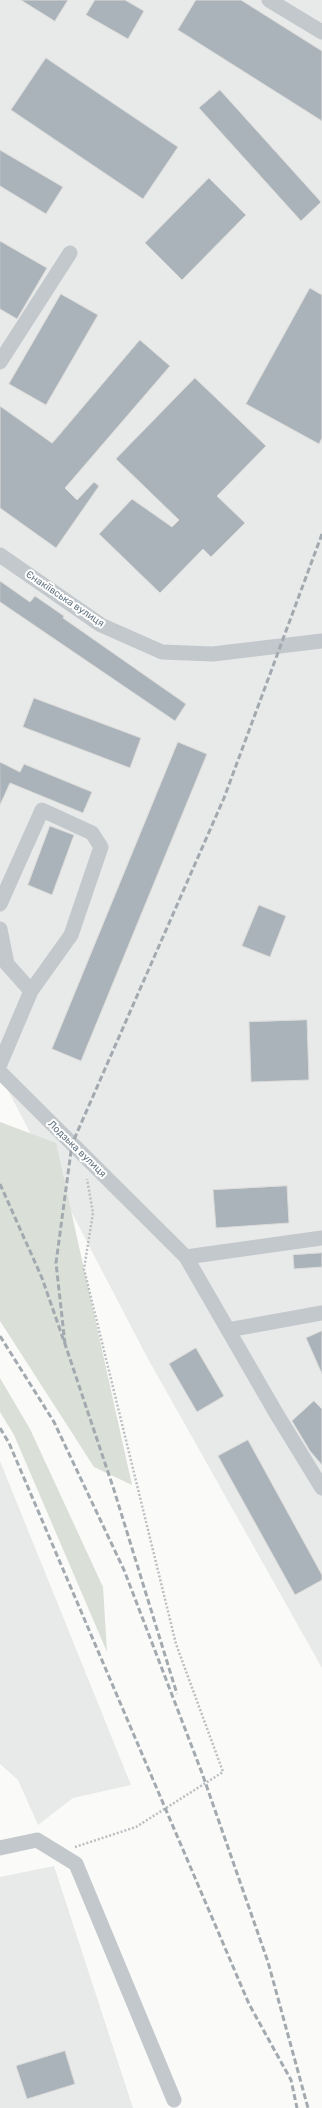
<!DOCTYPE html>
<meta charset="utf-8">
<style>
body{margin:0}
canvas{display:block;background:#fafaf8}
</style>
<canvas width="322" height="2108"></canvas>
<script>
const c = document.querySelector('canvas').getContext('2d');
c.lineJoin = 'round';
function fillPath(path, color) { c.fillStyle = color; c.fill(path, 'evenodd'); }
function trace(path, color, width, dash) { c.strokeStyle = color; c.lineWidth = width; c.lineCap = dash ? 'butt' : 'round'; c.setLineDash(dash || []); c.stroke(path); }
function write(font, color, halo, rows, align = 'center') {
  c.font = font + ' Rubik,sans-serif'; c.lineWidth = 4; c.setLineDash([]); c.textBaseline = 'middle'; c.strokeStyle = halo; c.fillStyle = color; for (const [text, x, y, turn = 0] of rows) {
    c.save(); c.translate(x, y); c.rotate((+turn || 0) * Math.PI / 180); c.textAlign = isNaN(turn) ? turn : align; if (halo) c.strokeText(text, 0, 0); c.fillText(text, 0, 0); c.restore();
  }
}
const built = new Path2D(`
 M 0,0 L 322,0 L 322,1668 L 147,1357 L 0,1075 Z
 M 0,1461 L 131,1785 L 73,1798 L 38,1825 L 18,1780 L 0,1764 Z
 M 54,1866 L 133,2108 L 0,2108 L 0,1877 Z`);
const green = new Path2D(`
 M 0,1122 L 56,1143 L 132,1485 L 94,1467 L 0,1321 Z
 M 0,1378 L 30,1429 L 103,1587 L 107,1652 L 14,1435 L 0,1412 Z`);
const building = new Path2D(`
 M 21,0 L 68,0 L 55,21 Z
 M 95,0 L 125,0 L 144,11 L 128,39 L 86,15 Z
 M 196,0 L 241,0 L 322,51 L 322,121 L 178,30 Z
 M 46,58 L 178,147 L 143,199 L 11,110 Z
 M 220,90 L 321,202 L 301,221 L 199,108 Z
 M 0,150 L 63,187 L 46,214 L 0,186 Z
 M 209,178 L 246,215 L 182,280 L 145,243 Z
 M 0,241 L 47,268 L 17,319 L 0,309 Z
 M 310,288 L 322,295 L 322,438 L 319,444 L 246,404 Z
 M 61,294 L 98,315 L 46,405 L 9,384 Z
 M 140,340 L 170,366 L 65,488 L 77,500 L 94,482 L 99,486 L 56,548 L 0,508 L 0,406 L 52,443 Z
 M 195,378 L 266,446 L 217,496 L 245,523 L 211,557 L 203,549 L 160,593 L 99,534 L 132,499 L 172,527 L 179,520 L 116,459 Z
 M 0,581 L 30,602 L 35,596 L 64,616 L 63,618 L 186,704 L 175,721 L 0,602 Z
 M 34,698 L 141,738 L 130,768 L 23,727 Z
 M 178,742 L 207,754 L 81,1061 L 52,1049 Z
 M 0,762 L 20,772 L 24,764 L 92,792 L 83,813 L 10,783 L 0,805 Z
 M 50,826 L 74,835 L 52,895 L 28,885 Z
 M 259,905 L 286,916 L 270,957 L 242,946 Z
 M 307,1020 L 309,1080 L 251,1082 L 249,1022 Z
 M 287,1186 L 289,1223 L 216,1228 L 213,1190 Z
 M 322,1253 L 322,1267 L 294,1269 L 293,1255 Z
 M 322,1331 L 322,1374 L 306,1338 Z
 M 196,1348 L 224,1396 L 197,1412 L 169,1364 Z
 M 314,1401 L 322,1409 L 322,1465 L 310,1451 L 292,1421 Z
 M 248,1440 L 322,1575 L 322,1580 L 295,1595 L 218,1456 Z
 M 65,2051 L 75,2084 L 27,2099 L 16,2066 Z`);
const path = new Path2D(`
 M 75,1847 L 136,1827 L 223,1772 L 176,1644 L 84,1269 L 93,1213 L 87,1179`);
const minor = new Path2D(`
 M 269,0 L 322,32
 M 0,362 L 70,253
 M 0,555 L 101,625 L 162,652 L 213,654 L 322,641
 M 0,904 L 42,810 L 92,833 L 101,847 L 71,935 L 31,991 L 0,1064
 M 0,929 L 7,964 L 31,991
 M 0,1072 L 186,1257 L 322,1238
 M 186,1257 L 276,1413 L 322,1488
 M 228,1330 L 322,1313
 M 0,1848 L 37,1840 L 76,1864 L 174,2100`);
const rail = new Path2D(`
 M 0,1184 L 42,1278 L 65,1344 L 114,1490 L 177,1694
 M 0,1336 L 54,1422 L 124,1570 L 202,1773 L 268,1962 L 308,2108
 M 65,1344 L 56,1263 L 72,1144 L 224,798 L 322,534
 M 0,1428 L 9,1443 L 249,2004 L 291,2080 L 297,2108`);
const streetNames = [
 ["Єнакіївська вулиця",65,599,34],
 ["Лодзька вулиця",77,1149,44]
];
fillPath(built, '#e8e9e9');
fillPath(green, '#dadfd7');
fillPath(building, '#aab3b9');
trace(building, '#dcdcda', 1);
trace(path, '#bbbfc2', 2.5, [2, 2]);
trace(minor, '#c3c8cc', 15);
trace(rail, '#a2aab0', 3, [6, 3]);
write('10px', '#657683', '#fff', streetNames);
</script>
